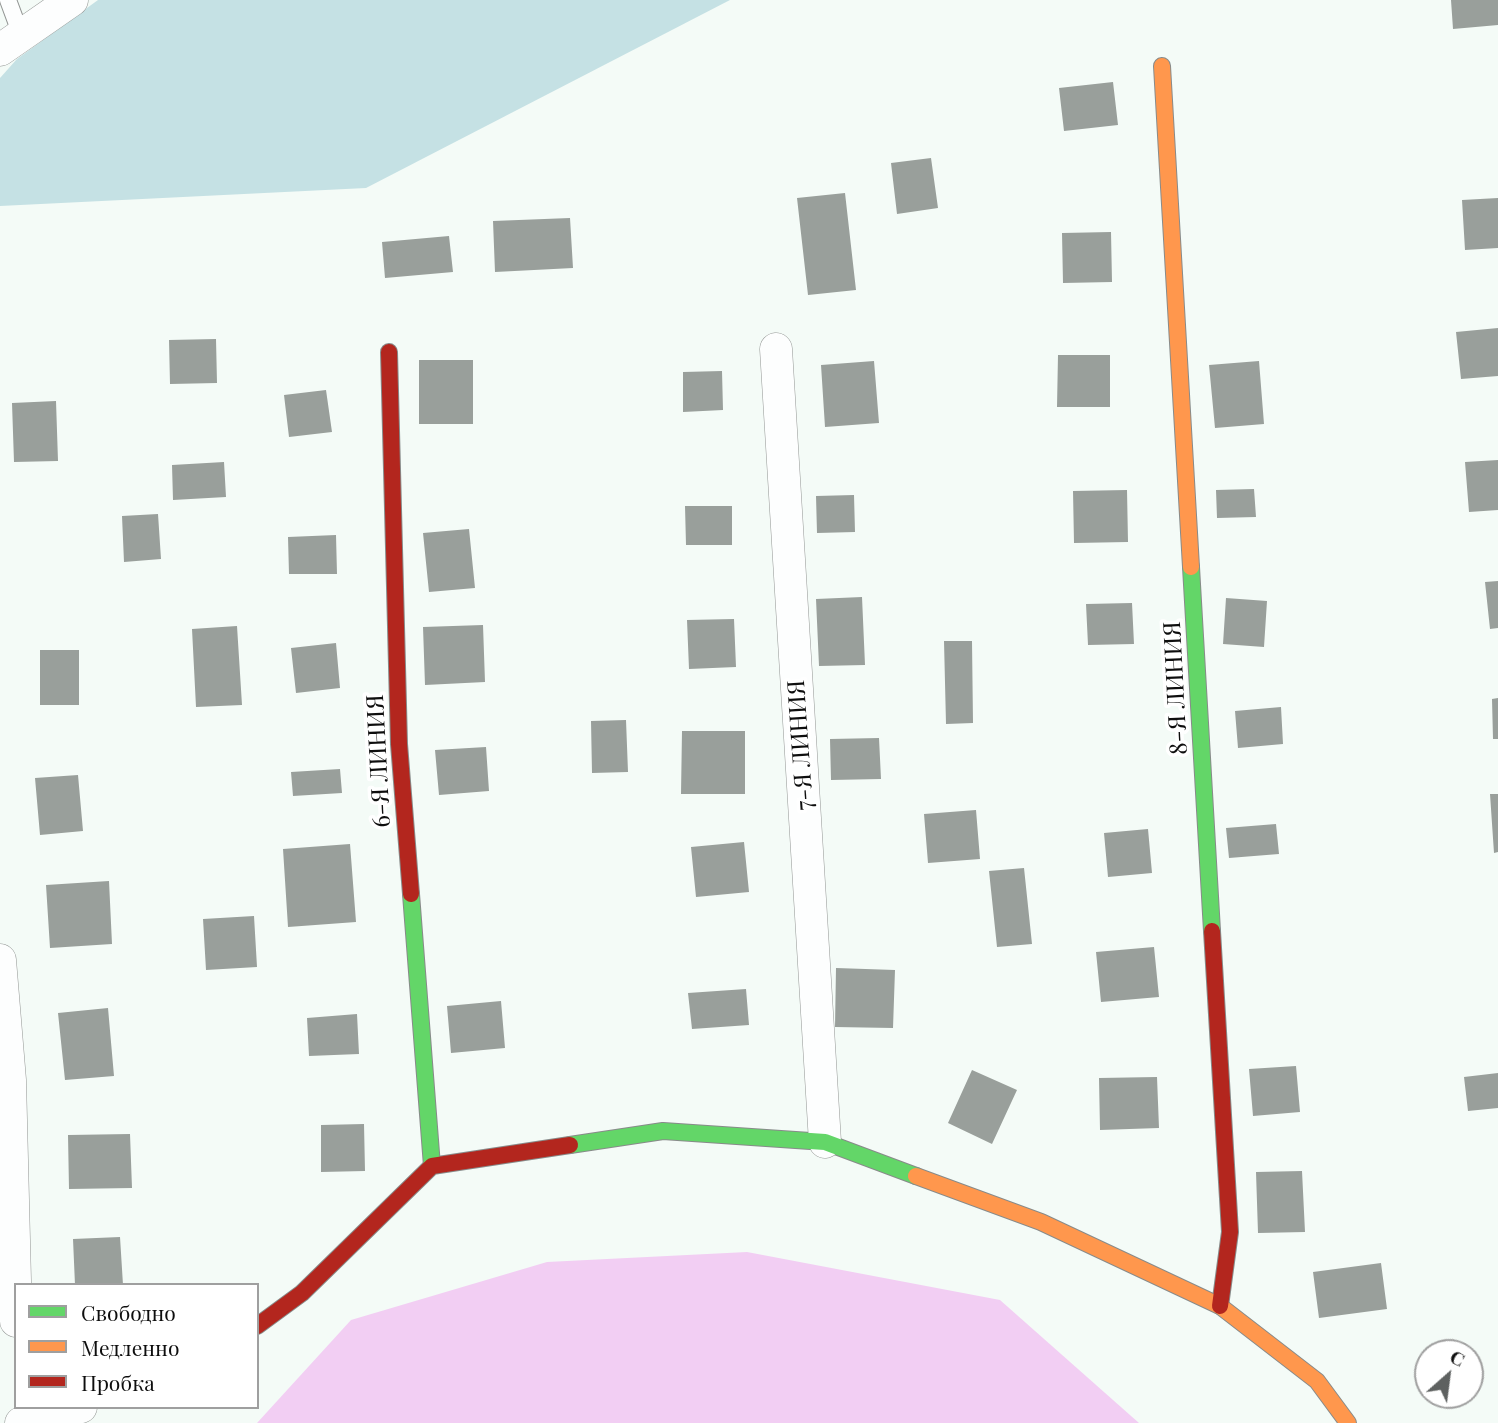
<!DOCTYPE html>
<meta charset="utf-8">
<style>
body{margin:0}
#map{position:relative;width:1498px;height:1423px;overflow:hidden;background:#f4fbf7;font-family:"Playfair Display",serif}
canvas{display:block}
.legend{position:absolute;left:14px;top:1283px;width:245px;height:126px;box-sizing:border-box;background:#fff;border:2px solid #9f9f9f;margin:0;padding:9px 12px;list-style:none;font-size:21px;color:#0e0e0e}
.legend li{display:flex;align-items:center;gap:14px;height:35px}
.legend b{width:35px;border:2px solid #9f9f9f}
.north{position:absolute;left:1414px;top:1339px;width:70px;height:70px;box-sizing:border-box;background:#fff;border:2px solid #9f9f9f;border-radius:50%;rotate:28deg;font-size:19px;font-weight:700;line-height:28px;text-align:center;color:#0e0e0e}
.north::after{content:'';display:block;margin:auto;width:24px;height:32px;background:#5e6160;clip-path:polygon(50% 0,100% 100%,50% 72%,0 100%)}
</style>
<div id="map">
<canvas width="1498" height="1423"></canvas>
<ul class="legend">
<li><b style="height:9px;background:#63d668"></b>Свободно</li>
<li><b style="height:9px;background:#ff974d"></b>Медленно</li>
<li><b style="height:9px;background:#b3261e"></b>Пробка</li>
</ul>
<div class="north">С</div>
</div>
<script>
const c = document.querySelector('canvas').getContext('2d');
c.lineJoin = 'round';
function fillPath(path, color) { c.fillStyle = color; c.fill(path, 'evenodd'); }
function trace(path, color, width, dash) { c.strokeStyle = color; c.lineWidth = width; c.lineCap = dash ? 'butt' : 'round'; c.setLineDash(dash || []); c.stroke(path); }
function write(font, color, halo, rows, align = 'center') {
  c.font = font + ' "Playfair Display",serif'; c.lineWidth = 7; c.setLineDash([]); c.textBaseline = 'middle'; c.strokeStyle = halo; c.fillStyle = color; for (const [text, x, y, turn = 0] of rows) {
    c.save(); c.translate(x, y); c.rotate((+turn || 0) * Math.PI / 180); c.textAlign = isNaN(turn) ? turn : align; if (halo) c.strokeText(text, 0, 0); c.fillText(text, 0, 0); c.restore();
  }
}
const forest = new Path2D(`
 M 98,0 L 730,0 L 366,188 L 0,206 L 0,78 L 17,59 Z`);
const water = new Path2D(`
 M 747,1252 L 1000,1300 L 1139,1423 L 257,1423 L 351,1320 L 547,1262 Z`);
const building = new Path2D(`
 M 1451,0 L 1498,0 L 1498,25 L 1453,29 Z
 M 1113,82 L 1118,125 L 1064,131 L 1059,88 Z
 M 931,158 L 938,208 L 897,214 L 891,163 Z
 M 845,193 L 856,290 L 808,295 L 797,198 Z
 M 1498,198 L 1498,248 L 1465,250 L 1462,200 Z
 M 570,218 L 573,268 L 495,272 L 493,221 Z
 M 1111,232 L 1112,282 L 1063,283 L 1062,233 Z
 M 449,236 L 453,272 L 385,278 L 382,242 Z
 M 1498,328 L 1498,376 L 1461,379 L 1456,332 Z
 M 216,339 L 217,383 L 170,384 L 169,340 Z
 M 1058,355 L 1110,355 L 1110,407 L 1057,407 Z
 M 419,360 L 473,360 L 473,424 L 419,424 Z
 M 874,361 L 879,423 L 825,427 L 821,365 Z
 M 1259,361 L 1264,424 L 1215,428 L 1209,365 Z
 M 722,371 L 723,410 L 683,412 L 683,372 Z
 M 326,390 L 332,432 L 289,437 L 284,395 Z
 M 56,401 L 58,461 L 14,462 L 12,403 Z
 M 1498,460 L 1498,510 L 1469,512 L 1465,462 Z
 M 224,462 L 226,497 L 173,500 L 172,465 Z
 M 1254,489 L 1256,517 L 1217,518 L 1216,490 Z
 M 1127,490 L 1128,542 L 1074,543 L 1073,491 Z
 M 854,495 L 855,532 L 817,533 L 816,496 Z
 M 685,506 L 732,506 L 732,545 L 686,545 Z
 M 158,514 L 161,559 L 124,562 L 122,516 Z
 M 469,529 L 475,588 L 429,592 L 423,533 Z
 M 336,535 L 337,574 L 289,574 L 288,537 Z
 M 1498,581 L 1498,628 L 1490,629 L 1485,582 Z
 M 862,597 L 865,665 L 819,666 L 816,599 Z
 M 1226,598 L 1267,601 L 1264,647 L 1223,644 Z
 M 1132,603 L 1134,644 L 1088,645 L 1086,604 Z
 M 734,619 L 736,667 L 689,669 L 687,620 Z
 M 483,625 L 485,682 L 425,685 L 423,627 Z
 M 237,626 L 242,705 L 196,707 L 192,629 Z
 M 944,641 L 972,641 L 973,723 L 946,724 Z
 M 336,643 L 340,688 L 296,693 L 291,648 Z
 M 40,650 L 79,650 L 79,705 L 40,705 Z
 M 1498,698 L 1498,739 L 1493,739 L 1492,699 Z
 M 1281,707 L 1283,744 L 1238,748 L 1235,711 Z
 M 626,720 L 628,772 L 592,773 L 591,721 Z
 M 682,731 L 745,731 L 745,794 L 681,794 Z
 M 879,738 L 881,779 L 831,780 L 830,739 Z
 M 486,747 L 489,791 L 439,795 L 435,750 Z
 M 340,769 L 342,793 L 293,796 L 291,772 Z
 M 78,775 L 83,831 L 40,835 L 35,778 Z
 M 1490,794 L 1498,794 L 1498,852 L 1494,853 Z
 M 976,810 L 980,859 L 928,863 L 924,814 Z
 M 1276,824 L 1279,854 L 1229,858 L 1226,828 Z
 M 1148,829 L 1152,873 L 1108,877 L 1104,833 Z
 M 744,842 L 749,892 L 696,897 L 691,847 Z
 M 350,844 L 356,922 L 288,927 L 283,849 Z
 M 1024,868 L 1032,944 L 997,947 L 989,871 Z
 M 109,881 L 112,944 L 50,948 L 46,885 Z
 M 254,916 L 257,967 L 206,970 L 203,919 Z
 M 1154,947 L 1159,997 L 1101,1002 L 1096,952 Z
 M 836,968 L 895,970 L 893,1028 L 835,1027 Z
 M 746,989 L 749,1025 L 692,1029 L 688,993 Z
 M 501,1001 L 505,1048 L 451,1053 L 447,1006 Z
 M 108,1008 L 114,1076 L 65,1080 L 58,1013 Z
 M 357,1014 L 359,1054 L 309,1056 L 307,1018 Z
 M 1296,1066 L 1300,1112 L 1253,1116 L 1249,1069 Z
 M 972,1070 L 1017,1090 L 992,1144 L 948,1123 Z
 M 1498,1073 L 1498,1108 L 1468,1111 L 1464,1077 Z
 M 1157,1077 L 1159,1128 L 1100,1130 L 1099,1078 Z
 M 364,1124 L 365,1171 L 321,1172 L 321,1125 Z
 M 130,1134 L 132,1188 L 69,1189 L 68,1135 Z
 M 1302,1171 L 1305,1232 L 1258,1233 L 1256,1172 Z
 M 120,1237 L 123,1285 L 75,1285 L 73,1239 Z
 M 1381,1263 L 1387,1309 L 1319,1318 L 1313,1272 Z`);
const lane = new Path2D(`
 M 8,0 L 21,35`);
const street = new Path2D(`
 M 0,50 L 72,0
 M 776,349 L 825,1142
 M 0,960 L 10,1080 L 16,1321
 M 21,1423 L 81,1407`);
const fast = new Path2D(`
 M 1191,567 L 1212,931
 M 411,894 L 432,1166
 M 570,1145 L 663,1131 L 825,1142 L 916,1176`);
const slow = new Path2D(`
 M 1162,66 L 1191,567
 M 916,1176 L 1041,1222 L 1220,1306 L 1317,1381 L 1348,1423`);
const jam = new Path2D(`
 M 389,352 L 399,744 L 411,894
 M 1212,931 L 1230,1232 L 1220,1306
 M 257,1326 L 302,1293 L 432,1166 L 570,1145`);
const streetNames = [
 ["8-Я ЛИНИЯ",1176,688,-93],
 ["7-Я ЛИНИЯ",801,745,-94],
 ["6-Я ЛИНИЯ",379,761,-93]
];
fillPath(forest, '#c5e1e4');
fillPath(water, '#f2cef3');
fillPath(building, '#999f9b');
trace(lane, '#929593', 18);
trace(street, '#929593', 33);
trace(fast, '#888b8a', 18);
trace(slow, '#888b8a', 18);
trace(jam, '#888b8a', 18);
trace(lane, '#fdfefe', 16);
trace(street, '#fdfefe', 32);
trace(fast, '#63d668', 16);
trace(slow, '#ff974d', 16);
trace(jam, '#b3261e', 16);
write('24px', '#0e0e0e', '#fff', streetNames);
</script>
